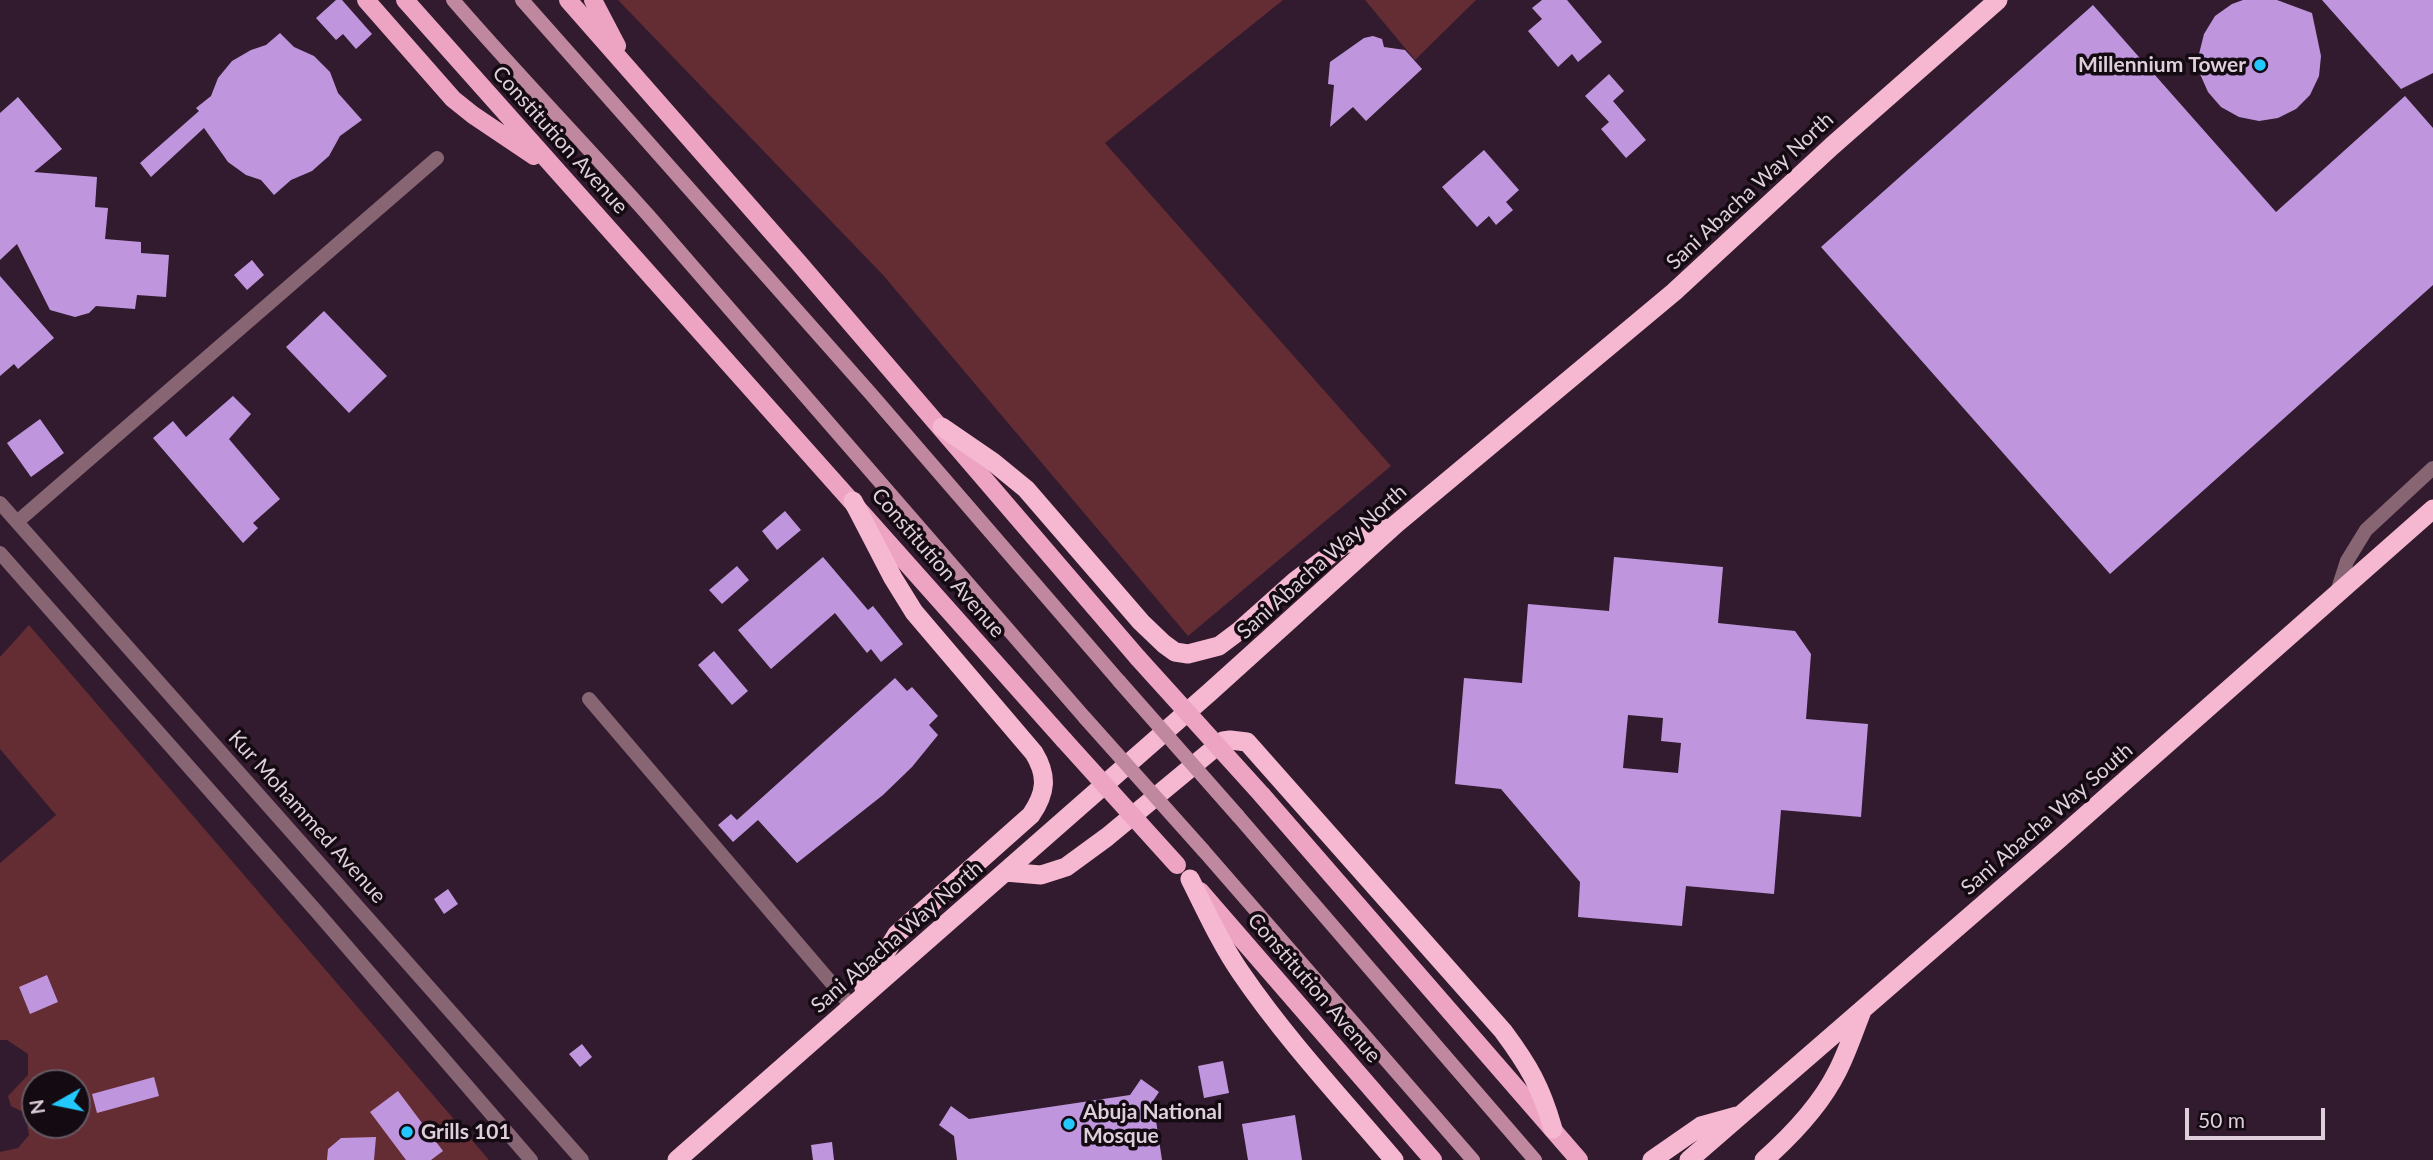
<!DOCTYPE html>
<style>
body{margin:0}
#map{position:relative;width:2433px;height:1160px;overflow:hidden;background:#321b2f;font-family:Lato,sans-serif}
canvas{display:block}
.north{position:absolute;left:21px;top:1069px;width:70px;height:70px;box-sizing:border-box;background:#140a12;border:2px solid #655962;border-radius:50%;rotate:261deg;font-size:19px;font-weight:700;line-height:28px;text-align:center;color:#decfdb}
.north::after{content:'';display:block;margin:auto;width:24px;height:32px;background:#23c9fe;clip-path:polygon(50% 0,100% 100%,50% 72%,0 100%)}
.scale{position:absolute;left:2185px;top:1108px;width:140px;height:32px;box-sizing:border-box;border:4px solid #decfdb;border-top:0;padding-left:9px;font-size:21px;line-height:24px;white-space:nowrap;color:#decfdb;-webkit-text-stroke:5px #140a12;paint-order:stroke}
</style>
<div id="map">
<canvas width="2433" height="1160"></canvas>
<div class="north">N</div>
<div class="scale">50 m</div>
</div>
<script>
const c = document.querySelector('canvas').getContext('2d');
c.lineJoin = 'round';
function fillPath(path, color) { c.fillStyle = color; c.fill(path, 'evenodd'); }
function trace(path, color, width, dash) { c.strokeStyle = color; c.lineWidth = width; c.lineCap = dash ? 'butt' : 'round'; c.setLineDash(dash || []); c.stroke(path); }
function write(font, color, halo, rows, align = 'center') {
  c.font = font + ' Lato,sans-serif'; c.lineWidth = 7; c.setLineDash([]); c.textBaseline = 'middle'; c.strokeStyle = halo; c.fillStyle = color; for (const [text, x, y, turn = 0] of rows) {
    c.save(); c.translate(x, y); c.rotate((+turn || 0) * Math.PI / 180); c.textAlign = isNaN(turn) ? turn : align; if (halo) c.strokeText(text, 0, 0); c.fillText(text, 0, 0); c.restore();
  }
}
const green = new Path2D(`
 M 618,0 L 1283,0 L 1105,143 L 1391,466 L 1188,636 L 883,275 Z
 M 1365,0 L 1476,0 L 1415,60 Z
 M 29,625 L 489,1160 L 0,1160 L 0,1152 L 18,1148 L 29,1135 L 25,1113 L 11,1106 L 8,1096 L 28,1075 L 28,1054 L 7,1040 L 0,1040 L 0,863 L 56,815 L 0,749 L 0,657 ZM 35,1083 L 77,1083 L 77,1125 L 35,1125 Z`);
const building = new Path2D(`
 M 336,0 L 342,0 L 372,34 L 356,49 L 343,34 L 336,40 L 316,18 Z
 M 1542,0 L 1567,0 L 1602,42 L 1578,62 L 1572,54 L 1558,67 L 1528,31 L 1542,19 L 1532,8 Z
 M 2243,0 L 2277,0 L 2312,13 L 2321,56 L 2319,76 L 2310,95 L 2296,109 L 2278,118 L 2259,121 L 2239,117 L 2221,107 L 2208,92 L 2200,74 L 2199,54 L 2204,34 L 2215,16 L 2232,4 Z
 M 2322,0 L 2433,0 L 2433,73 L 2401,89 Z
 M 2093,5 L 2276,212 L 2405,96 L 2433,128 L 2433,285 L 2110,574 L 1821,247 Z
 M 280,33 L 294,47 L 314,56 L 330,72 L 338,93 L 362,120 L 340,136 L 329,156 L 312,171 L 291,180 L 274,195 L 261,180 L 246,175 L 228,162 L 204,128 L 151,177 L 140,163 L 199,111 L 196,108 L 211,96 L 218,78 L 232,61 L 251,50 L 266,45 Z
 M 1373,36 L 1382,39 L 1384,47 L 1405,50 L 1422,69 L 1366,121 L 1353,107 L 1330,127 L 1334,85 L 1328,84 L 1330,62 L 1364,38 Z
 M 1609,74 L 1624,91 L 1613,101 L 1646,140 L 1626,158 L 1601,129 L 1609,122 L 1585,96 Z
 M 18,97 L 62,149 L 34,172 L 97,177 L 95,207 L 108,208 L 105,239 L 141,242 L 141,253 L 169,255 L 166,297 L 137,295 L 135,309 L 96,306 L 89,313 L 75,317 L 50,310 L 17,244 L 0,260 L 0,113 Z
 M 1484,150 L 1519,190 L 1506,202 L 1513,210 L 1496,225 L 1489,216 L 1477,227 L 1442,187 Z
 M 252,260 L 264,275 L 247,290 L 234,275 Z
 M 0,276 L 54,338 L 18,369 L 14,364 L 0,376 Z
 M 324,311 L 387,376 L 349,413 L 286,347 Z
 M 233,396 L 251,414 L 229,439 L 280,499 L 253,523 L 258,528 L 243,543 L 153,438 L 173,421 L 186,437 Z
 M 40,419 L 64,453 L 31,477 L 7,443 Z
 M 785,511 L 801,530 L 777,550 L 762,531 Z
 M 823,557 L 868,610 L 873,606 L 903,644 L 881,662 L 871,649 L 867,653 L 835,613 L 771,669 L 738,630 Z
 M 1614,557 L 1723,567 L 1718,623 L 1795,631 L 1811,654 L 1806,719 L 1868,724 L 1861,817 L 1781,810 L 1774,894 L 1686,886 L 1682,926 L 1578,917 L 1580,882 L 1501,789 L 1455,784 L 1464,678 L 1522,683 L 1528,604 L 1609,611 ZM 1628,715 L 1663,718 L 1661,741 L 1681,743 L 1678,773 L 1623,768 Z
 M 737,566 L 749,580 L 722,604 L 709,590 Z
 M 714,651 L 748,691 L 732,705 L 698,665 Z
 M 895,678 L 907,691 L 912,687 L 938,716 L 929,725 L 938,735 L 912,767 L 883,795 L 797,863 L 758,820 L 733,842 L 718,825 L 731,814 L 737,820 Z
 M 448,889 L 458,904 L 444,914 L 434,899 Z
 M 47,975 L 58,1002 L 30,1014 L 19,987 Z
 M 582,1044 L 592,1057 L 580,1067 L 569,1054 Z
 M 1223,1061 L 1229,1093 L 1204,1098 L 1198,1066 Z
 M 154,1077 L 159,1096 L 97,1113 L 92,1094 Z
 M 1141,1079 L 1159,1092 L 1153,1101 L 1162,1160 L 957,1160 L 954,1136 L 939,1125 L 951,1106 L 969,1119 L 1130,1095 Z
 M 398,1091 L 443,1151 L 431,1160 L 406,1160 L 370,1112 Z
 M 1295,1115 L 1302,1160 L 1248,1160 L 1242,1124 Z
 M 376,1137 L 374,1160 L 327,1160 L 328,1149 L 341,1138 Z
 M 832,1142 L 834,1160 L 813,1160 L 811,1145 Z`);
const minor = new Path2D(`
 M 17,522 L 437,158
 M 2336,595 L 2347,561 L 2366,530 L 2433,468
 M 589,699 L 852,1007`);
const tertiary = new Path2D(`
 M 0,503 L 582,1160
 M 0,553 L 317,912 L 531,1160`);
const secondary = new Path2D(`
 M 453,0 C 516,73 584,143 648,215 C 795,382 939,551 1085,718
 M 522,0 L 871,394 L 1119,681
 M 1238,816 L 1535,1160
 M 1203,850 L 1473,1160`);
const primary = new Path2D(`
 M 366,0 L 453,99 L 473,115 L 534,156
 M 405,0 L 1064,740
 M 568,0 L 799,263 L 1138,658
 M 593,0 L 617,46
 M 1262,795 L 1579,1160
 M 1200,891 L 1433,1160`);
const trunk = new Path2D(`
 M 942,427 L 993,462 L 1026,489 L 1141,622 L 1164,644 L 1175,652 L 1188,654 L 1219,646 L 1239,631 L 1295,581 L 1343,545 L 1385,528
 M 853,501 L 893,578 L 914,612 L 1034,753 C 1048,776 1046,793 1031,815 L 897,934 L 864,988
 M 1005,872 L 1041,875 L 1066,867 L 1107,837 L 1223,741 L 1230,740 L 1247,742 L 1503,1031 C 1529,1066 1541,1087 1553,1129
 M 1190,879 C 1206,911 1221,944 1241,973 C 1286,1039 1342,1099 1394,1160
 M 677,1160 L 1210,692 L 1396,524 L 1674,292 L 1832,146 L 1998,0
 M 1652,1160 L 1701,1126 L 1737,1116
 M 1689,1160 L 2059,839 L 2433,509
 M 1764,1160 C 1792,1135 1820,1106 1837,1072 C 1847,1053 1854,1031 1862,1011`);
const secondaryBridge = new Path2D(`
 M 1119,681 L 1238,816
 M 1085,718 L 1203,850`);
const primaryBridge = new Path2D(`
 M 1138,658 L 1262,795
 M 1064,740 L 1177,865`);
const markers = [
 [2260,65,7,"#23c9fe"],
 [1069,1124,7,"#23c9fe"],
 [407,1132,7,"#23c9fe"]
];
const poiNames = [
 ["Millennium Tower",2246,65,"right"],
 ["Abuja National",1083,1112],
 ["Mosque",1083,1136],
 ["Grills 101",421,1132]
];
const streetNames = [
 ["Constitution Avenue",560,140,48],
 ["Sani Abacha Way North",1750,191,-43],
 ["Sani Abacha Way North",1322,562,-42],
 ["Constitution Avenue",938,563,49],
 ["Kur Mohammed Avenue",307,817,48],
 ["Sani Abacha Way South",2047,819,-41],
 ["Sani Abacha Way North",897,937,-41],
 ["Constitution Avenue",1314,988,49]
];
fillPath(green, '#642c33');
fillPath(building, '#bf96dd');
trace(minor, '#876573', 14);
trace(tertiary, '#876573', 14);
trace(secondary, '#c0889f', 14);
trace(primary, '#eca4c2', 18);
trace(trunk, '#f6b7d0', 19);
trace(secondaryBridge, '#c0889f', 14);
trace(primaryBridge, '#eca4c2', 18);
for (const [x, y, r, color] of markers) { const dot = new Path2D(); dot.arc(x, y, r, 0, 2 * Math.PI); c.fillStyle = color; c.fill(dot); trace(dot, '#140a12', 2.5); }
write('bold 21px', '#decfdb', '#140a12', poiNames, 'left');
write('21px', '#decfdb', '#140a12', streetNames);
</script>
